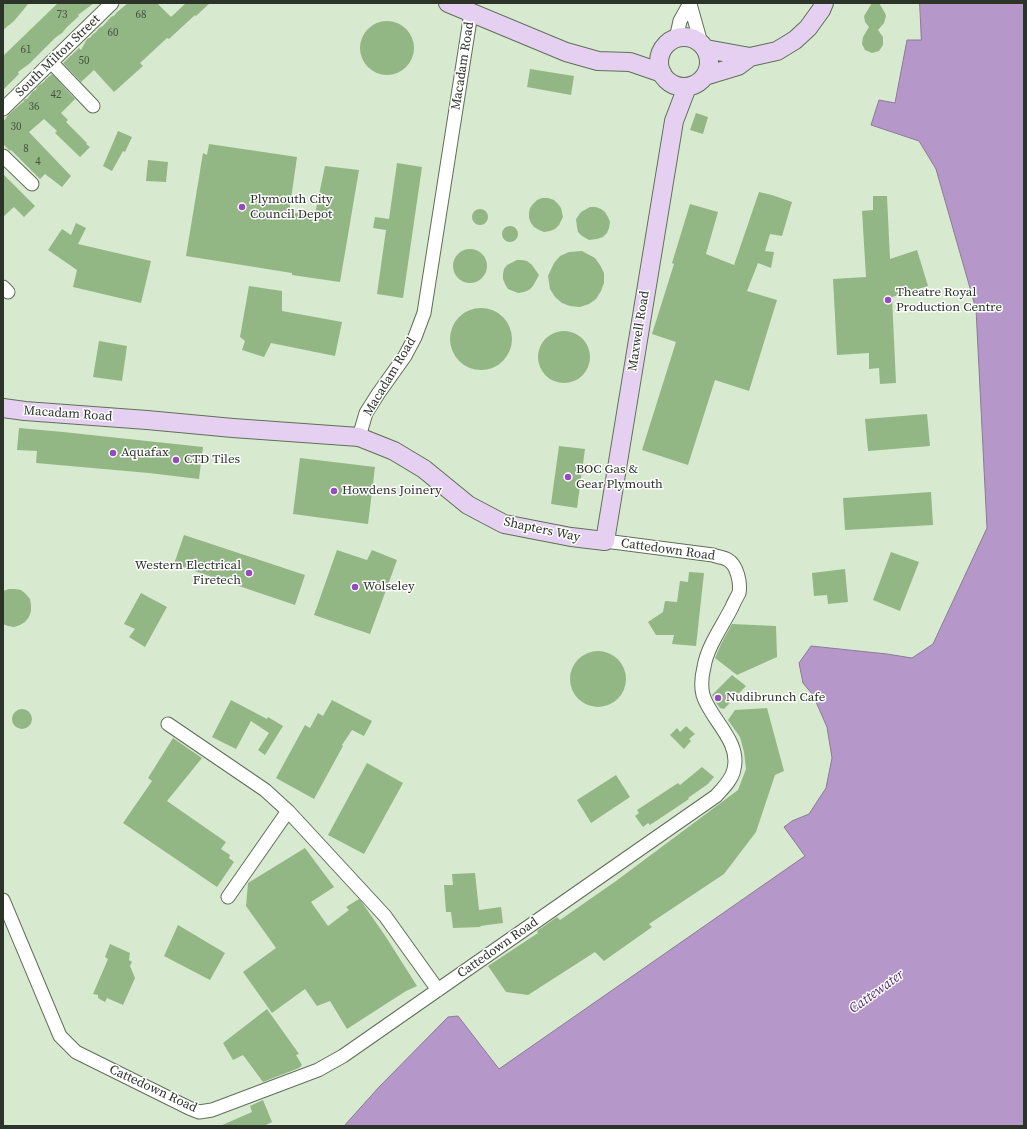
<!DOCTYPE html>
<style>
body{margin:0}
#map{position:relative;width:1027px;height:1129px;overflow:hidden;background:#d7eacf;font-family:"Source Serif 4",serif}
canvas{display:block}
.frame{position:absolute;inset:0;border:4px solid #2c3329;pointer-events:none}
</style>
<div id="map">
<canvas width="1027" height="1129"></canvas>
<div class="frame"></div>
</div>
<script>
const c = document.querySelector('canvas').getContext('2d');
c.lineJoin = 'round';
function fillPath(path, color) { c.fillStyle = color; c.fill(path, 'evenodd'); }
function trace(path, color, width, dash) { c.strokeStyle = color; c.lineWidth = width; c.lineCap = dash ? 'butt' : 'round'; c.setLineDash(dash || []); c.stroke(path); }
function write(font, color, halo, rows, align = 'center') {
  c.font = font + ' "Source Serif 4",serif'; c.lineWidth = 3; c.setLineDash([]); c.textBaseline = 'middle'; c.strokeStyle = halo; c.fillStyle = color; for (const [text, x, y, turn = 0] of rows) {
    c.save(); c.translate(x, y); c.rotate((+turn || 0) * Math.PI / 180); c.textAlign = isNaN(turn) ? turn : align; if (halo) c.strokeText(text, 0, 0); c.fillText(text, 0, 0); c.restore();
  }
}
const water = new Path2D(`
 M 920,3 L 1024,3 L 1024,1126 L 344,1126 L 379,1087 L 448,1017 L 458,1016 L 499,1069 L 805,856 L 784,827 L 792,821 L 809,814 L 826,788 L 832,758 L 827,727 L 813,695 L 803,683 L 799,663 L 811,646 L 887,654 L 912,658 L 933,644 L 987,528 L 976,309 L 936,169 L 919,141 L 871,125 L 879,100 L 895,103 L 907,40 L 921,40 Z`);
const building = new Path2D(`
 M 3,3 L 29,3 L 14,21 L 3,30 Z
 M 58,3 L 94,3 L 78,15 L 79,16 L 67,27 L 62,33 L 55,38 L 29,64 L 18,72 L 19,74 L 3,90 L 3,56 Z
 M 128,3 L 157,3 L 171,17 L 186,3 L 210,3 L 196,16 L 195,15 L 169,39 L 167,38 L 153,51 L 140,63 L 143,66 L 114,92 L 94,70 L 81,82 L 63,63 L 79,48 L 81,50 L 87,39 L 91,37 L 92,35 L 96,32 L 99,28 L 103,26 L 111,17 L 115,15 L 116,13 Z
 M 872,3 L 879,3 L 885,13 L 886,16 L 884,23 L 878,30 L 883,37 L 883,45 L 879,51 L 872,53 L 865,50 L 862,44 L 863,37 L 869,27 L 865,22 L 864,16 Z
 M360 48a27 27 0 1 1 54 0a27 27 0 1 1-54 0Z
 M 530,69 L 574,76 L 571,95 L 527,87 Z
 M 52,74 L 75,99 L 61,113 L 68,120 L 66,122 L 87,143 L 86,144 L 90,147 L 80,157 L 55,133 L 57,131 L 44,119 L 29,132 L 71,176 L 62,187 L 45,174 L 40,179 L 11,150 L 10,151 L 3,144 L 3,122 L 8,115 L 23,102 L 25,99 L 27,99 L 33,91 L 36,90 L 37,87 L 45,81 L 45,80 Z
 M 696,113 L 708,117 L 703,134 L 690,130 Z
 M 118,131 L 132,137 L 125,152 L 123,151 L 112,171 L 103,166 Z
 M 209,144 L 297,157 L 289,213 L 315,214 L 325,166 L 359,170 L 340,282 L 292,275 L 292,273 L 186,256 L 203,153 L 207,155 Z
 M 148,160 L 168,162 L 166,182 L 146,181 Z
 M 397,163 L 422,167 L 403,298 L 377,294 L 386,230 L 373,228 L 375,217 L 389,219 Z
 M 3,174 L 35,206 L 24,217 L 14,207 L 3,217 Z
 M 759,192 L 772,195 L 792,202 L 782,236 L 770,234 L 765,251 L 774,252 L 771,268 L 758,263 L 747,291 L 777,300 L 749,391 L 715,380 L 688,465 L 642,450 L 676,342 L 652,334 L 674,264 L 672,263 L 690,204 L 718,212 L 706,254 L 734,265 Z
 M 873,196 L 887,196 L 890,259 L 917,250 L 928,286 L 892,297 L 896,383 L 880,384 L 879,368 L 869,369 L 869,353 L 837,355 L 833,279 L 866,277 L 862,211 L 873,210 Z
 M 542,198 L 548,198 L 554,200 L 558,204 L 561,208 L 563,217 L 559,225 L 555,229 L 550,231 L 544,232 L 539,230 L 534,227 L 531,223 L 529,218 L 529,213 L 530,208 L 533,204 L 537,200 Z
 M 590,207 L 596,207 L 601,209 L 605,212 L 608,217 L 610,222 L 609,228 L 607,233 L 603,237 L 597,239 L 589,240 L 582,236 L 578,232 L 577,227 L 576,219 L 581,212 Z
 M472 217a8 8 0 1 1 16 0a8 8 0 1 1-16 0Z
 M 76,223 L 86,228 L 78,244 L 151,261 L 141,303 L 73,287 L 77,270 L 48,250 L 62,229 L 71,235 Z
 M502 234a8 8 0 1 1 16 0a8 8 0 1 1-16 0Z
 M453 266a17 17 0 1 1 34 0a17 17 0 1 1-34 0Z
 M 582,251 L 595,258 L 600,265 L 604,273 L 604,283 L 601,291 L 596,299 L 589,304 L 580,307 L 570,306 L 562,303 L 555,297 L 550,289 L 548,276 L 554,263 L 560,256 L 569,252 Z
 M 517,260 L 522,260 L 527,261 L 532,265 L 539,275 L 533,286 L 529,290 L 524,292 L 518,293 L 508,289 L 505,284 L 503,279 L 503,274 L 504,269 L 507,265 Z
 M 249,286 L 282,291 L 282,311 L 342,322 L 335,356 L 271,343 L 264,357 L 242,350 L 245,341 L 240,337 Z
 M450 339a31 31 0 1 1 62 0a31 31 0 1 1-62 0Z
 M538 357a26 26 0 1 1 52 0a26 26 0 1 1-52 0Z
 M 99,341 L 127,346 L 122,381 L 93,377 Z
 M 927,414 L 930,446 L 868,451 L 865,419 Z
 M 19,428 L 63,432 L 203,447 L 199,479 L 149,473 L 36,463 L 37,451 L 17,450 Z
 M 559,446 L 585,449 L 577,508 L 551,504 Z
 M 300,458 L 375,467 L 368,524 L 293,514 Z
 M 931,492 L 933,525 L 845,530 L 843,498 Z
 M 184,535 L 305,575 L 295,605 L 174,564 Z
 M 337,550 L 367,560 L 372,550 L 397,560 L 370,634 L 314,615 Z
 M 891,552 L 919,562 L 900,611 L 873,600 Z
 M 845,569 L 848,602 L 828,604 L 827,595 L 814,596 L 812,573 Z
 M 689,572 L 704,573 L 696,646 L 672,644 L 674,635 L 656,635 L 648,622 L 663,612 L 665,601 L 677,602 L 680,581 L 688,582 Z
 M 9,589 L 15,589 L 21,590 L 26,594 L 30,599 L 31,605 L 31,611 L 29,617 L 25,622 L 20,625 L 14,627 L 8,626 L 3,624 L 3,591 Z
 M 141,593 L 167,607 L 145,647 L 129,637 L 135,629 L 124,624 Z
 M 732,624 L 776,626 L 777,657 L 737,675 L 715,658 L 721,644 Z
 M570 679a28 28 0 1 1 56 0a28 28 0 1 1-56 0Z
 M 732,675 L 746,686 L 724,709 L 720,708 L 714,700 L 712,695 Z
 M 231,700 L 267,719 L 268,717 L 283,726 L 265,755 L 258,750 L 269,733 L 251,721 L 236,749 L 212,737 Z
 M 332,700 L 372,721 L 364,736 L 352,730 L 342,745 L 343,746 L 314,799 L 276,778 L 305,725 L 310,728 L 318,713 L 323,716 Z
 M 767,708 L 784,771 L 775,775 L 756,832 L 724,874 L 649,924 L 652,927 L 604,961 L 595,952 L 528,995 L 506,992 L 488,966 L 538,933 L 537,931 L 557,917 L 560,920 L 616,881 L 738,790 L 746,769 L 744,752 L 740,737 L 728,720 L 735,710 Z
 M12 719a10 10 0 1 1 20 0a10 10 0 1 1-20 0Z
 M 686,726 L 695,734 L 689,739 L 691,741 L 684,749 L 670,735 L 677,728 L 680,732 Z
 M 173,738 L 202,758 L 167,801 L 226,842 L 221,849 L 230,855 L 229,858 L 234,862 L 217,887 L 123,823 L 152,781 L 148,778 Z
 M 367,763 L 403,783 L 364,854 L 328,835 Z
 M 702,767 L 714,777 L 708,784 L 688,798 L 689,799 L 650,825 L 648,823 L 643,827 L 635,816 L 639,813 L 637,810 L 678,783 L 680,785 Z
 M 616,775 L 630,797 L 591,823 L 577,800 Z
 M 305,848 L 334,887 L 311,902 L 328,926 L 349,910 L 346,907 L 359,899 L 363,904 L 386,937 L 417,986 L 406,991 L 347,1029 L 330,1001 L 317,1006 L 305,989 L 272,1013 L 243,972 L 276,948 L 246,906 L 248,883 Z
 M 475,873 L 479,910 L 501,907 L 503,923 L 480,926 L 481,927 L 453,928 L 451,912 L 446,912 L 444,885 L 453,885 L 452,874 Z
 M 178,925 L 225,953 L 210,980 L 164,956 Z
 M 110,944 L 130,953 L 129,960 L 132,962 L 130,966 L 135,978 L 123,1005 L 107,998 L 105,1002 L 98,998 L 98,995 L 93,994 L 108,959 L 105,957 Z
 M 267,1009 L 299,1054 L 296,1055 L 302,1065 L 299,1068 L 263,1082 L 243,1055 L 233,1060 L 223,1043 Z
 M 263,1100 L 272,1122 L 264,1126 L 220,1126 L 252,1112 L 250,1106 Z`);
const street = new Path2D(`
 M 690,4 L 701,43
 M 676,39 L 680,21 L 690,3
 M 51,62 L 93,106
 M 3,109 L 112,3
 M 3,156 L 32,184
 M 3,287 L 8,292
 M 359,437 L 366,413 L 378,394 L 405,356 L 415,337 L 424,313 L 471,13
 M 168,724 L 265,790 L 288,811 L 385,916 L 438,990
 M 228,897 L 288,811
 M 3,900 L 60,1036 L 76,1052 L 189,1108 L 199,1112 L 212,1110 L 318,1070 L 343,1056 L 716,796 C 723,788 732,780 734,769 C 741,741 710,719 703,695 C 701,687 702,675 704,667 C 707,647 723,625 732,607 C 734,602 737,597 739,593 C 741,583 737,565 728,560 C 724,557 717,557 713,555 L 605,541`);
const secondary = new Path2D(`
 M 448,3 L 566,52 L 598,61 L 630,62 L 662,73
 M659 62a25 25 0 1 1 50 0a25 25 0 1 1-50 0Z
 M 706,49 L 750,57 L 777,51 L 795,40 L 808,28 L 821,10 L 824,3
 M 705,76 L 738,66 L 750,57
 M 3,408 L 25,411 L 147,420 L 233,428 L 359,437 L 394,451 L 424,469 L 468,505 L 504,524 L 571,537 L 605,541 L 674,121 L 687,87`);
const markers = [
 [242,207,4,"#954bbd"],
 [888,300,4,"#954bbd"],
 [113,453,4,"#954bbd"],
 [176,460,4,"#954bbd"],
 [568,477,4,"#954bbd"],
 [334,491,4,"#954bbd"],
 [249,573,4,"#954bbd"],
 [355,587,4,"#954bbd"],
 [718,698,4,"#954bbd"]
];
const numberNames = [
 ["73",62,15],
 ["68",141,15],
 ["60",113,33],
 ["61",26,50],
 ["50",84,61],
 ["42",56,95],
 ["36",34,107],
 ["30",16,127],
 ["8",26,149],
 ["4",38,162]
];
const streetNames = [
 ["South Milton Street",58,56,-44],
 ["Macadam Road",463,66,-81],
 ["Maxwell Road",639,331,-81],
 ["Macadam Road",390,377,-59],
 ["Macadam Road",68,414,4],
 ["Shapters Way",542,530,12],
 ["Cattedown Road",668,550,8],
 ["Cattedown Road",498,948,-35],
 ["Cattedown Road",153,1089,25]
];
const poiNames = [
 ["Plymouth City",250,200],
 ["Council Depot",250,215],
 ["Theatre Royal",896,293],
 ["Production Centre",896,308],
 ["Aquafax",121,453],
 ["CTD Tiles",184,460],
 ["BOC Gas &",576,470],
 ["Gear Plymouth",576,485],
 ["Howdens Joinery",342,491],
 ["Western Electrical",241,566,"right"],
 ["Firetech",241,581,"right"],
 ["Wolseley",363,587],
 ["Nudibrunch Cafe",726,698]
];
const waterNames = [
 ["Cattewater",877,992,-36]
];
fillPath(water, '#b597c9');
trace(water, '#8c7999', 1);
fillPath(building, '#93b685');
trace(street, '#5f6f58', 15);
trace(secondary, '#5f6f58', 20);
trace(street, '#fff', 13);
trace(secondary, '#e5d0f1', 18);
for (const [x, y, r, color] of markers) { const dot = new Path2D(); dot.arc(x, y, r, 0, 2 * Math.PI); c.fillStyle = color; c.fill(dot); trace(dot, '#fff', 1.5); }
write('11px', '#465440', null, numberNames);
write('13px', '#2c3329', '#fff', streetNames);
write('13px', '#2c3329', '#fff', poiNames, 'left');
write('italic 14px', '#542d6b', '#fff', waterNames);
</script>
